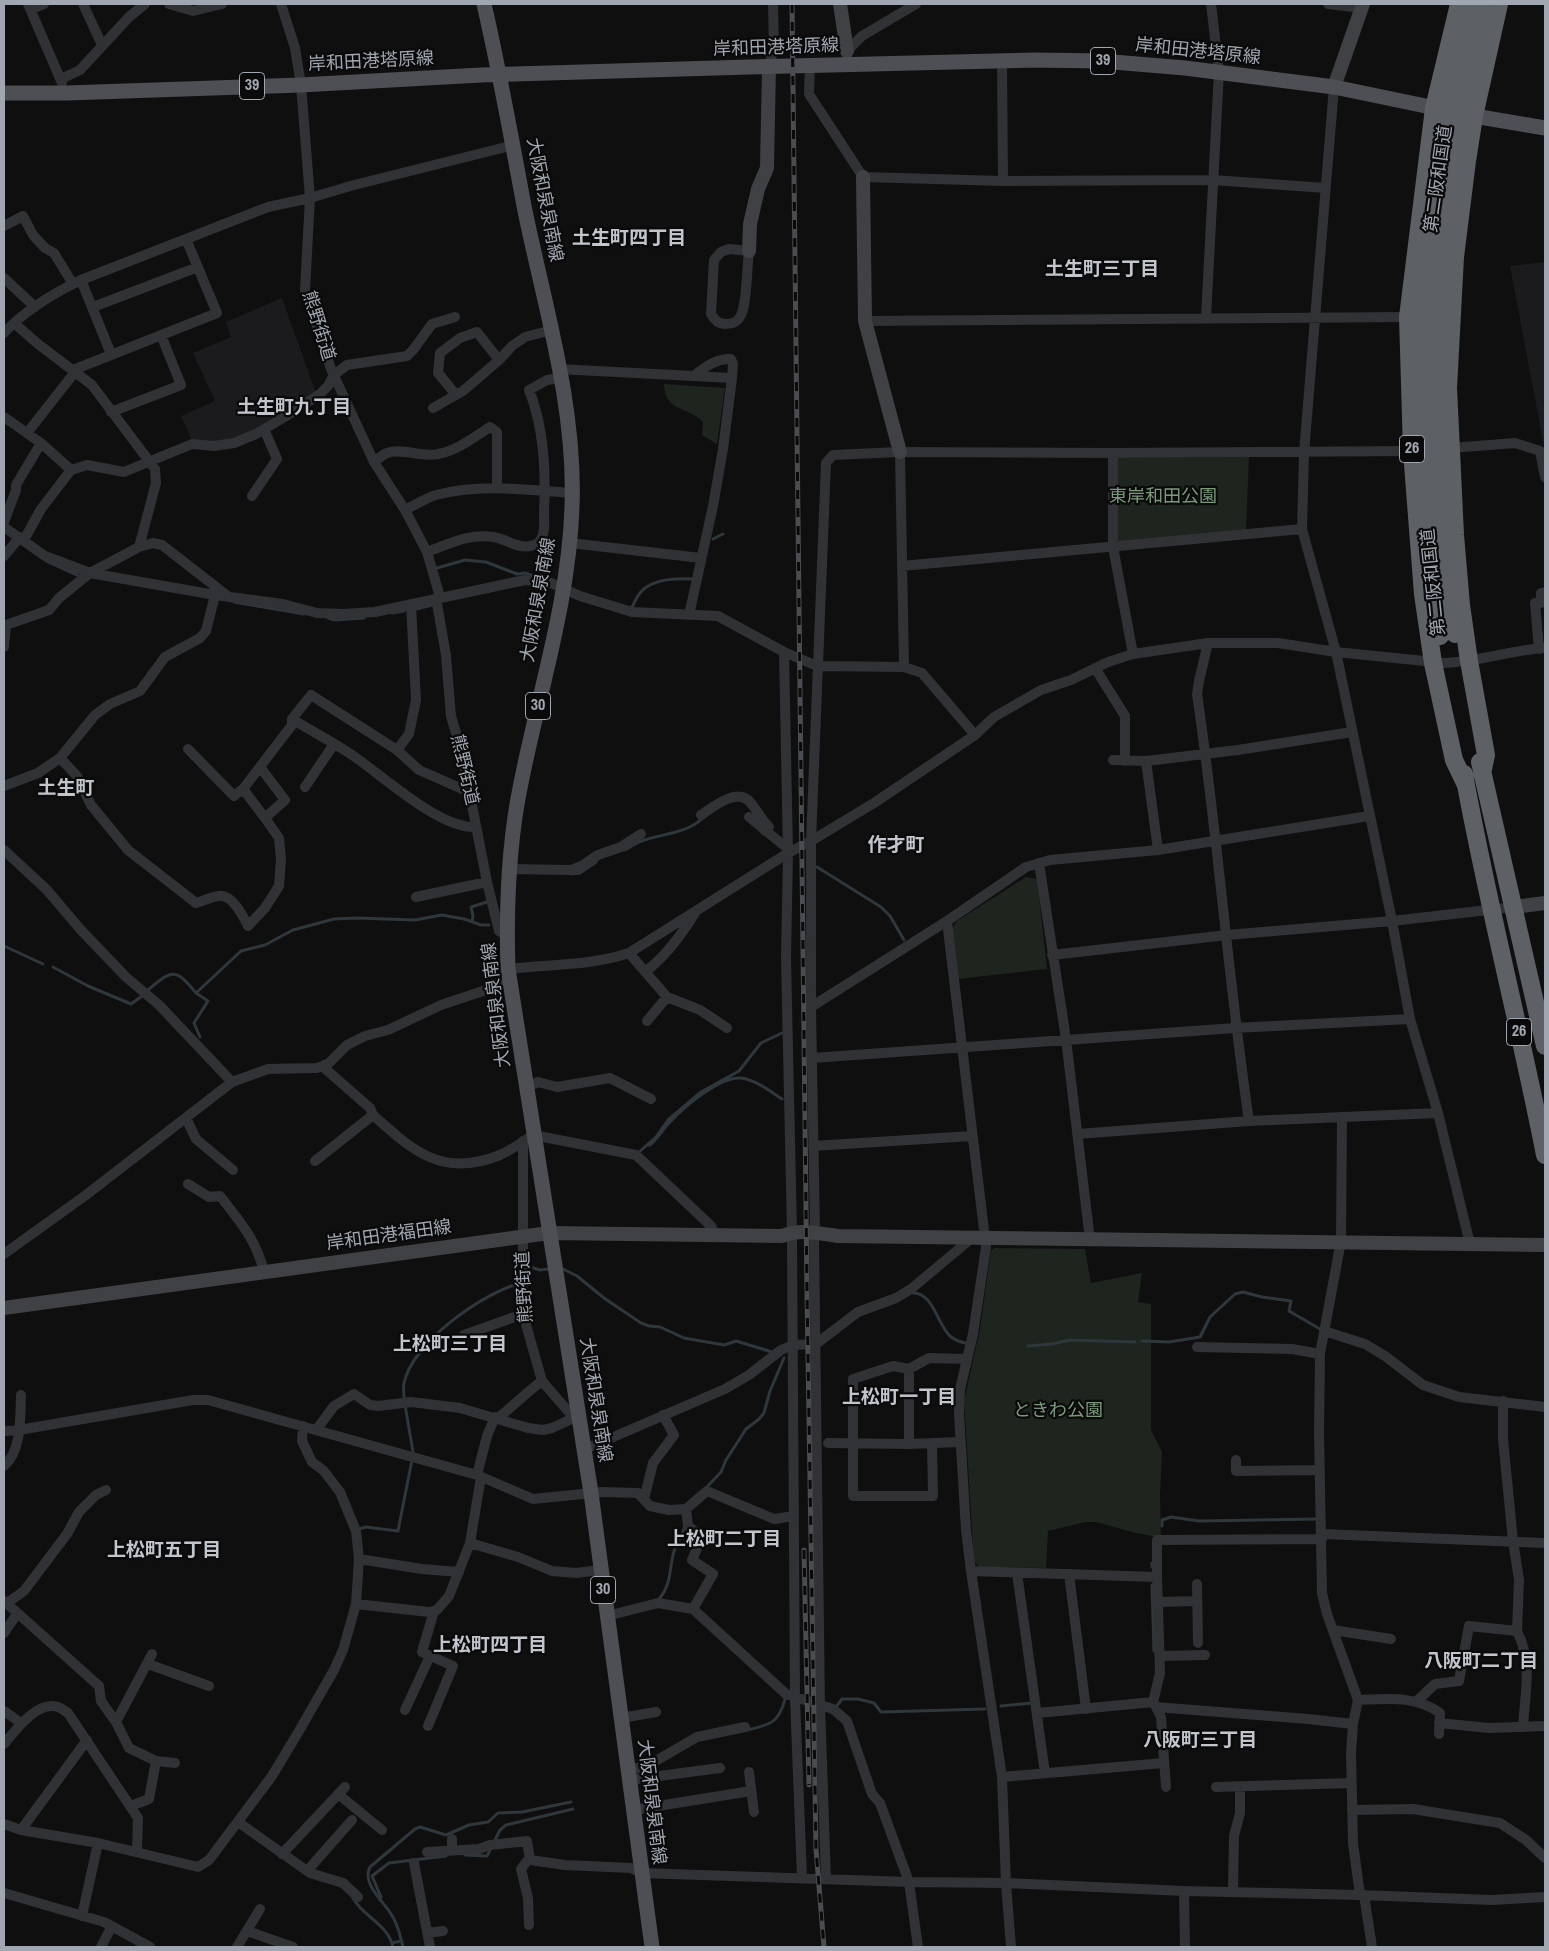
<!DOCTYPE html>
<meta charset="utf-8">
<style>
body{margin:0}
#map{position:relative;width:1549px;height:1951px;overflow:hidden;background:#0f0f10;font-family:"Archivo Narrow",sans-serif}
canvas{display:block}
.frame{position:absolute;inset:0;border:5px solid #a1a7b0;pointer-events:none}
</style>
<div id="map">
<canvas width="1549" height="1951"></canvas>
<div class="frame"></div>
</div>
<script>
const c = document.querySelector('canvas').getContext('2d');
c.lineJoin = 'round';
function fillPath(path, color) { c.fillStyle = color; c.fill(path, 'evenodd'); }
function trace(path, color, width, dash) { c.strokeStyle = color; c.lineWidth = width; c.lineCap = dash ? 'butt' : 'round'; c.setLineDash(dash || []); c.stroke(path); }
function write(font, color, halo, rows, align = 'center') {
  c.font = font + ' "Archivo Narrow","Noto Sans JP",sans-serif'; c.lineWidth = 4.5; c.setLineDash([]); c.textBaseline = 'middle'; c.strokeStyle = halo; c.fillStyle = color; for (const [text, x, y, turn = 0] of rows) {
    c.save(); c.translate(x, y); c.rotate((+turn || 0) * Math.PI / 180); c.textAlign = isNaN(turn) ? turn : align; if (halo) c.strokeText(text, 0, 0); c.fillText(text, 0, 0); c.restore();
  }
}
const built = new Path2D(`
 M 1545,262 L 1545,452 L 1510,266 Z
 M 282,298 L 316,393 L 260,428 L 225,441 L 192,441 L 181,416 L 215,401 L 193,353 L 231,337 L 226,322 Z`);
const green = new Path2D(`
 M 664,384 L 725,388 L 717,444 L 702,435 L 703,422 C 687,405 665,413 664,384 Z
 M 1249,457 L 1246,530 L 1115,542 L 1116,458 Z
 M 1026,877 L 1037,879 L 1047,969 L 958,979 L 952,929 L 957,921 Z
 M 995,1248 L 1085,1249 L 1091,1283 L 1142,1273 L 1138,1302 L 1151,1304 L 1151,1430 L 1162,1452 L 1160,1495 L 1161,1538 L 1132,1532 L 1096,1522 L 1086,1522 L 1048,1531 L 1046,1568 L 979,1567 L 974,1561 L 964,1401 L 980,1329 L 991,1250 Z`);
const stream = new Path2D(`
 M 713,539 L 723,534
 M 46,561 L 79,576
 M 437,568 L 465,560 L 486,562 L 517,574 L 525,573 L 537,577
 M 234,602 L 304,614
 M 631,607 L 632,608 C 634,603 636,598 640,593 C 651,579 676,578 693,579
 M 416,609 L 432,605
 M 392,613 L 404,611
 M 328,618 L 335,620 L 364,618
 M 625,850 C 629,848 634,844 639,842 C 661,833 685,835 703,818
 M 817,867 L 881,907 L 890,916 L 904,940
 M 571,874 L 580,873 L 596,862
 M 472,922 L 473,916 L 471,907 L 487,902
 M 4,946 L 43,964
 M 53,967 L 88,986 L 131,1004 L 142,996
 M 148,990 C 172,970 175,967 196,993 L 241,951 L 265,945 L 293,930 L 334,919 L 356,918 L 415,920 L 442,915 L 464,919 L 481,925 L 489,925
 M 196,993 L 208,1001 L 194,1023 L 200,1037
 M 647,1145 L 650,1145 C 658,1138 663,1129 670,1122 C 684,1107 720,1076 741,1078 C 756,1080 770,1091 782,1099
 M 638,1153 L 656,1137 L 668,1120 L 701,1092 L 739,1071 L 761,1043 L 782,1033
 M 527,1266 L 540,1270 L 548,1269
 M 561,1268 L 577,1276 L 604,1298 L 641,1323 L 649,1326 L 660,1327 L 684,1338 L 724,1345 L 736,1341 L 772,1352
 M 913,1293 C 934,1293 937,1325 951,1337 C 955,1340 960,1342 965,1343
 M 1142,1341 L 1169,1342 L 1200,1337 L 1210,1317 L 1235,1294 L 1243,1292 L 1262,1297 L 1291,1301 L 1289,1311 L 1320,1329
 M 1028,1346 L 1052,1344 L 1070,1340 L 1135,1342
 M 404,1398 C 404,1393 403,1388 404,1383 C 413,1342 482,1293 521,1283
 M 405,1405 L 413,1452
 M 706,1488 L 721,1472 L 726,1460 L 746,1429 L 759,1419 L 764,1413 L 770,1391 L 784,1358
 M 1162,1526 L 1162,1520 L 1171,1517 L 1199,1521 L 1316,1519
 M 359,1529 L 366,1527 L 398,1531 L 412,1460
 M 1152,1567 L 1152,1563
 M 1152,1585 L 1154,1651
 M 659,1599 C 672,1584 669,1568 674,1551 C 677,1542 683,1535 685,1525
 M 1001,1706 L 1032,1703
 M 836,1707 L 842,1699 L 858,1699 L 874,1703 L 881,1712 L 985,1709
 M 747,1730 C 770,1725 779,1723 785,1699
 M 495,1840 L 500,1830 L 506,1825 L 573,1809
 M 465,1855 L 487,1856 L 490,1850
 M 353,1898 C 363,1917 388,1924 393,1947
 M 380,1900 L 381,1897 L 372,1876 L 389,1863 L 446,1856
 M 392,1943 L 401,1941
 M 403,1947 C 400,1936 398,1923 391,1914 C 384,1902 361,1883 370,1867 L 415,1829 L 420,1827 L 446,1835 L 469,1825 L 488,1822 L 498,1813 L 522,1812 L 571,1802`);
const street = new Path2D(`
 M 28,4 L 62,83
 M 83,4 L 102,45
 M 169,4 L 193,11 L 222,4
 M 281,4 L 295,48 L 301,85 L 310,198 L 305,290 L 331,369 L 374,462 L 405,510 L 427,552 L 440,597
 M 1328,4 L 1362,8
 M 31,9 L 44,4
 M 847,56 L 847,51 L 862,36 L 916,4
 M 1002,61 L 1003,181
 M 810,65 L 809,94 L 863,177 L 1003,181 L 1213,180 L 1326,188
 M 769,66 L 774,48 L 773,4
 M 61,79 L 80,70 L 129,17 L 145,4
 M 1334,87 L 1304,453 L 1302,529 L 1336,652 L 1392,921 L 1410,1019 L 1438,1113 L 1470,1244
 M 4,226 L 23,216 L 33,235 L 45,248 L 54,253 L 73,284
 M 729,249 L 749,251 C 747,265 747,307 740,317 C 737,322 731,324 726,324 C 718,324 715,320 711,314 L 714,260 L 721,252 Z
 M 4,278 L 35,307
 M 81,280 L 111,354
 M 93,307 L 198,267
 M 1206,317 L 1219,72 L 1211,4
 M 865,321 L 1408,317
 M 4,333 C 24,311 54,293 81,280 L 268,207 L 310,198 L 354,185 L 514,145
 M 558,369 L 732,378 L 733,364 L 731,359 C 717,358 704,367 694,376
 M 73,370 L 217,313 L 186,239
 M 456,395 L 438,373 L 440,353 L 460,338 L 477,332 L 499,360
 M 433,408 L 463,391 L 499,360 L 512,346 L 525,337 L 552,330
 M 111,412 L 181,385 L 161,335
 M 4,417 L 41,443 L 71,470
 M 27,433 L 75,372
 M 1451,448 L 1515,443 L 1540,451 L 1545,477
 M 900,452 L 904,667
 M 1113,453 L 1113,547 L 1133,654
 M 374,462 C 378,459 382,455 387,453 C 402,447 421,458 438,454 C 458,450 473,438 490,427 L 497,432 L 497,487
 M 252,496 L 277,459 L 264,429
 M 405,510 C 415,505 426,498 436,495 C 481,483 527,490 572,493
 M 4,522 L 16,490 L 16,485 L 41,443
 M 4,527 L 45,556 L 90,573 L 215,595 L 283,604 L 317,613 L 344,614 L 375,612 L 525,580 L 551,583 L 580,596 L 632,612 L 718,616 L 784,652 L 817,666 L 904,667 L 922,673 L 975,735
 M 24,540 L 41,509 L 71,470 L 87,465 L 124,472 L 192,444 L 214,446 L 234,443 L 256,434 L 298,409 L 321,393 L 328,386 L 334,375 L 347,365 L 407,356 L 413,350 L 432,324 L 455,317
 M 570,543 L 701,558
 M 139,547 L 153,543 L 162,545 L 229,597
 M 427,552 C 449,544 470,533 494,537 C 506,539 518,549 530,546 C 537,545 542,540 543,534 C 545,527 544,518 544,511 C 546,471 544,427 529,390 L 547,380 L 560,378
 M 4,556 L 20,537
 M 902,566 L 1302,529
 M 436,598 L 446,655 L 451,716 L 462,754 L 487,882 L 499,931 L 507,936
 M 411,604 L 416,700 L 409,734 L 397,750 L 419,770 L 469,792
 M 689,615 L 713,506 L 723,449 L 732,378
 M 1208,643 L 1199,681 L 1197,694 C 1218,836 1228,979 1249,1121
 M 4,647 L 6,625 L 49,610 L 59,598 L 90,573 L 139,547 L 156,483 L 155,469 L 92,385 L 38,344 L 14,323
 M 1539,649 L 1535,603 L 1541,603 L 1541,593 L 1545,592
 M 784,652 L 788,853 L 786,958 L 792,1232
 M 1095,668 L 1125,716 L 1125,761
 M 292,719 C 313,732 335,743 355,757 C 384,777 440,829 476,827
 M 188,749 L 234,796 L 243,789
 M 60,758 L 77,776 L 91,805 L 128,850 L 196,903 C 203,901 211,897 219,896 C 232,894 243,916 248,926 L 265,908 L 279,886 L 281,859 L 279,838 L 265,818 L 243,789 L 292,725 L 292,719 L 311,695 L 397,750
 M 1113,760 L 1146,761 L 1238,750 L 1352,732
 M 1146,761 L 1158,850
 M 260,767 L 285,800 L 265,818
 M 4,786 L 38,773 L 60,758 L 95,715 L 110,704 L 140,691 L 165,657 L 200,638 L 206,631 L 215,595
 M 305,787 L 334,744
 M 701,815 C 713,807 737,787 750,802 C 757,810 761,819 769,827 L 765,831
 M 749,817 L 787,848
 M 4,850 L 47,890 L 80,929 L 126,977 L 159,1005 L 232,1082
 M 1039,863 L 1066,1039 L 1090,1240
 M 509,869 L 571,870 L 583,865 L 598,855 L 621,847 L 641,834
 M 416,897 L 487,882
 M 947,921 L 986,1247 L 973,1334 L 960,1389 L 959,1414 L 966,1530 L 971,1571 L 1002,1777 L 1006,1883 L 1011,1947
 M 629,953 L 667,997 L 700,1010 L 727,1028
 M 1052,955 L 1227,935 L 1392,921 L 1514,907
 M 508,969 C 549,964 590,966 629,953 L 788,853 L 811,841 L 874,803 L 975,735 L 994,717 L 1041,690 L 1071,680 L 1108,662 L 1133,654 L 1208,643 L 1278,643 L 1336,652 L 1444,663 C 1478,662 1511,650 1545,648
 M 645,972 C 665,957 682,934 695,913
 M 811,1007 L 947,921 L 1026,867 L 1050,860 L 1158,850 L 1369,816
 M 647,1021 L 667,997
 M 812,1058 L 1235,1028 L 1410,1019
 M 526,1088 L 538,1082 L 557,1087 L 610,1078 L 651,1099
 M 373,1115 C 414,1152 443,1178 500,1155 C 511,1150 523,1142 533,1135 L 636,1155 L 711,1226 L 715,1235
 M 1342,1117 L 1341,1241 L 1320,1354 L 1319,1433 L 1322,1593 L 1327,1614 L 1358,1700 L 1353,1724 L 1351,1753 L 1353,1843 L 1360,1895
 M 186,1118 L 196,1139 L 233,1170
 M 1078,1134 L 1249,1121 L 1438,1113
 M 523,1141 L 523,1314 L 542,1381 L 574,1418
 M 813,1146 L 972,1136
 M 315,1161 L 373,1115 L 370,1108 L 322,1066
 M 188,1184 L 209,1197 L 220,1196 C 239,1220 258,1242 264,1273
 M 815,1232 L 811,1007 L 811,841 L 826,463 L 833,455 L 900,452 L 1113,453 L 1412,451
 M 792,1240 L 795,1698 L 802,1878
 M 814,1241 L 820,1705 L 826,1879
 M 4,1254 L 86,1195 L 232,1082 L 268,1069 L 317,1068 L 329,1063 L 347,1045 L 365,1036 L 388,1030 L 441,1005 L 510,982
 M 1324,1331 L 1365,1344 L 1385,1356 L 1423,1385 L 1459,1397 L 1545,1407
 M 464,1335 L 523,1314
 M 1197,1347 L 1292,1349 L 1320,1354
 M 909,1369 L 909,1444
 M 1503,1401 L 1503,1439 L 1513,1541 L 1519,1580 L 1517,1631
 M 498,1418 C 514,1405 526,1393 542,1381
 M 317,1429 L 334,1406 L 354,1394 L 370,1405 L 378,1406 L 411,1402 L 460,1408 L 528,1428 L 543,1430 L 552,1428 L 578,1416
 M 4,1431 L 19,1430 L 193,1400 L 208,1400 L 477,1475 L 533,1499 L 603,1492 L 638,1493 L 650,1506 L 669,1510 L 686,1509 L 707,1491 L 774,1519 L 794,1516
 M 828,1443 L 909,1444 L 960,1442
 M 932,1443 L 933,1496 L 853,1496 L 853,1379 L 893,1366 L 909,1369 L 929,1358 L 967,1359
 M 583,1450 L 725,1389 L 749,1375 L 781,1350 L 793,1345 L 816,1344 L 858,1312 L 896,1298 L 911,1289 L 972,1238
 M 1236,1460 L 1236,1471 L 1320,1470
 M 4,1466 C 22,1451 20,1417 21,1395
 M 477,1475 L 487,1436 L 495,1417
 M 644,1499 L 653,1463 L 674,1435 L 663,1415
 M 686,1509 L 688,1526 L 702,1537 L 692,1560 L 713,1574 L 693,1609
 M 1322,1534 L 1545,1543
 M 470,1543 L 518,1557 L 552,1571 L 576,1573 L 600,1570
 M 359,1559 L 422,1569 L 459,1572
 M 971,1571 L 1157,1577 L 1160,1673 L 1153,1702 L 1038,1713
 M 1017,1573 L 1045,1773
 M 1069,1574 L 1086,1709
 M 1157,1577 L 1157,1540 L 1322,1539
 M 1197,1584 L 1198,1643
 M 4,1601 L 99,1686 L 101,1701 L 116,1722 L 129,1748 L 156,1761 L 175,1763
 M 1158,1602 L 1197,1601
 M 7,1603 L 24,1591 L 67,1534 L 79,1512 L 96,1495 L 106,1490
 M 356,1604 L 429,1612 L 437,1610 L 449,1596 L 470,1543 L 481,1477
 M 607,1616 L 658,1603 L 693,1609 L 786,1694 L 833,1709 L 847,1721 L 872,1794 L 880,1803 L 909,1882 L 918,1947
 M 1333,1630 L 1391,1639
 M 4,1633 L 17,1614
 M 1160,1656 L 1205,1655
 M 148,1664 L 209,1686
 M 1358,1700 C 1386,1699 1415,1695 1440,1713 L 1439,1734
 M 1417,1701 L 1435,1684 L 1459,1681 L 1469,1626 L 1517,1631 C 1533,1663 1525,1693 1523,1727
 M 1154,1703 L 1161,1717 L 1166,1787
 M 1156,1707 L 1308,1719 L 1353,1724
 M 405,1710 L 430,1656
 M 4,1711 L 21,1723
 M 621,1718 L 656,1712
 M 116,1722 L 152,1654
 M 1439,1723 L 1489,1728 L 1545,1726
 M 428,1726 L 453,1666 L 422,1652 L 434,1611
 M 4,1744 C 15,1731 37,1700 58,1707 C 61,1708 65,1711 68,1713 L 138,1818 L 137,1852
 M 628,1770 L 647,1766 L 697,1737 L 745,1727
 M 749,1772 L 754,1812
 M 1002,1777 L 1164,1763
 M 629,1780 L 720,1768
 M 1216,1787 L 1351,1783
 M 338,1794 L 382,1830
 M 131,1806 L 149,1799 L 156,1761
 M 633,1810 L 751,1791
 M 1352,1810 L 1413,1809 L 1500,1823 L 1526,1840 L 1545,1858
 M 238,1822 L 310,1873 L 343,1883 L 358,1897
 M 4,1824 L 21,1830 L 98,1843 L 198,1867 L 209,1860 L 272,1776 L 299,1731 L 334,1670 L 343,1650 L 356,1604 L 359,1559 L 356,1531 L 340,1492 L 323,1470 L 312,1462 L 302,1441 L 303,1426
 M 21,1830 L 87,1740
 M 452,1839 L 452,1849
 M 427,1852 L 479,1849 L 490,1845 L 527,1841 L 530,1860
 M 282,1854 L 345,1787
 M 414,1863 L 430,1947
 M 307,1871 L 352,1820
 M 1184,1891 L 1185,1947
 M 1233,1892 L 1234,1836 L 1240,1813 L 1240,1787
 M 4,1893 L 104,1922 L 150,1947
 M 1364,1895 L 1372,1947
 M 82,1916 L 98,1843
 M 529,1925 L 528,1898 L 521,1869 L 527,1861 L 530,1860 L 565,1865 L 631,1868 L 641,1873 L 909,1882 L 1006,1883 L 1184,1891 L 1360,1895 L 1492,1900 L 1545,1897
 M 247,1931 L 293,1947
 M 427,1933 L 443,1931
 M 101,1947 L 112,1926
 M 237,1947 L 260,1909`);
const secondary = new Path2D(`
 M 840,4 L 847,51
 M 1334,87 L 1363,4
 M 863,177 L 865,321 L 900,452
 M 749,251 L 750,224 L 758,189 L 767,168 L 769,66
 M 1514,907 L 1545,903
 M 4,1308 L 549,1233 L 782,1236 C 800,1229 819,1233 838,1236 L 1545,1245`);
const primary = new Path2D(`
 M 484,4 C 500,73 512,142 525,211 C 545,308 576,407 572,507 C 569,601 539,692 521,783 C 508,845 506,906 508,969 L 591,1493 L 652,1947
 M 4,93 L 67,93 L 301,85 L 481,75 L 749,67 L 1036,60 L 1101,61 L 1185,68 L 1334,87 L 1474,116 L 1545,128`);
const highway = new Path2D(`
 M 1459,4 L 1434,108 L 1408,317 L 1412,451 L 1423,594 L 1433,663 L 1454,760 L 1466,785
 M 1480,762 L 1545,1046
 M 1464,774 C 1487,902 1520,1027 1545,1155
 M 1482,774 L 1486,755 L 1469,661 L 1461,605 L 1455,535 L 1448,388 L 1455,257 L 1467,161 L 1474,116 L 1499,4`);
const rail = new Path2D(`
 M 792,4 L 807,1292 L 816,1849 L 824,1947
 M 804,1550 L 809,1785`);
const highwayBridge = new Path2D(`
 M 1455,634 C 1444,548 1435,461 1435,374 C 1436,252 1455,121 1486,4
 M 1440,636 C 1410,420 1420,216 1472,4`);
const shields = [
 [1103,61,25],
 [252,86,25],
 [1412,449,25],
 [538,706,25],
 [1519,1032,25],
 [603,1590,25]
];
const shieldNames = [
 ["39",1103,61],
 ["39",252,86],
 ["26",1412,449],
 ["30",538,706],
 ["26",1519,1032],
 ["30",603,1590]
];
const streetNames = [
 ["岸和田港塔原線",776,48,-2],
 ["岸和田港塔原線",1198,52,6],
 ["岸和田港塔原線",371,62,-3],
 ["第二阪和国道",1439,179,-82],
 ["大阪和泉泉南線",544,200,79],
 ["熊野街道",318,326,73],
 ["第二阪和国道",1434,582,-96],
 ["大阪和泉泉南線",539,600,-80],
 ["熊野街道",464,770,77],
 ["大阪和泉泉南線",497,1005,-97],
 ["岸和田港福田線",389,1236,-8],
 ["熊野街道",525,1287,-93],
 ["大阪和泉泉南線",595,1400,81],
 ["大阪和泉泉南線",651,1802,83]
];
const parkNames = [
 ["東岸和田公園",1163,497],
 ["ときわ公園",1058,1411]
];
const neighbourhoodNames = [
 ["土生町四丁目",629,239],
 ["土生町三丁目",1102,270],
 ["土生町九丁目",294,408],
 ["土生町",66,789],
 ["作才町",896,846],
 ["上松町三丁目",450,1345],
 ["上松町一丁目",899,1398],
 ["上松町二丁目",724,1540],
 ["上松町五丁目",164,1551],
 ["上松町四丁目",490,1646],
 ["八阪町二丁目",1481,1662],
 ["八阪町三丁目",1200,1741]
];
fillPath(built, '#1b1b1d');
fillPath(green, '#1e241e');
trace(stream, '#2e373c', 3);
trace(street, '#313235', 10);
trace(secondary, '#3f4145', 14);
trace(primary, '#4d4f54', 15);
trace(highway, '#5d6065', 18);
trace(rail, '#4a4c50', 5);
trace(rail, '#0a0a0b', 3, [9]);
trace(highwayBridge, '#5d6065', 18);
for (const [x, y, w] of shields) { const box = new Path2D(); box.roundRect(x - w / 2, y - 13.5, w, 27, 4); c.fillStyle = '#0a0a0b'; c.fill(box); trace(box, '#a1a7b0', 1); }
write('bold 16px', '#a1a7b0', null, shieldNames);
write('18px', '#a1a7b0', '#0a0a0b', streetNames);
write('18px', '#7b9a7a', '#0a0a0b', parkNames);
write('bold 19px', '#c2c6cc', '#0a0a0b', neighbourhoodNames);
</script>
